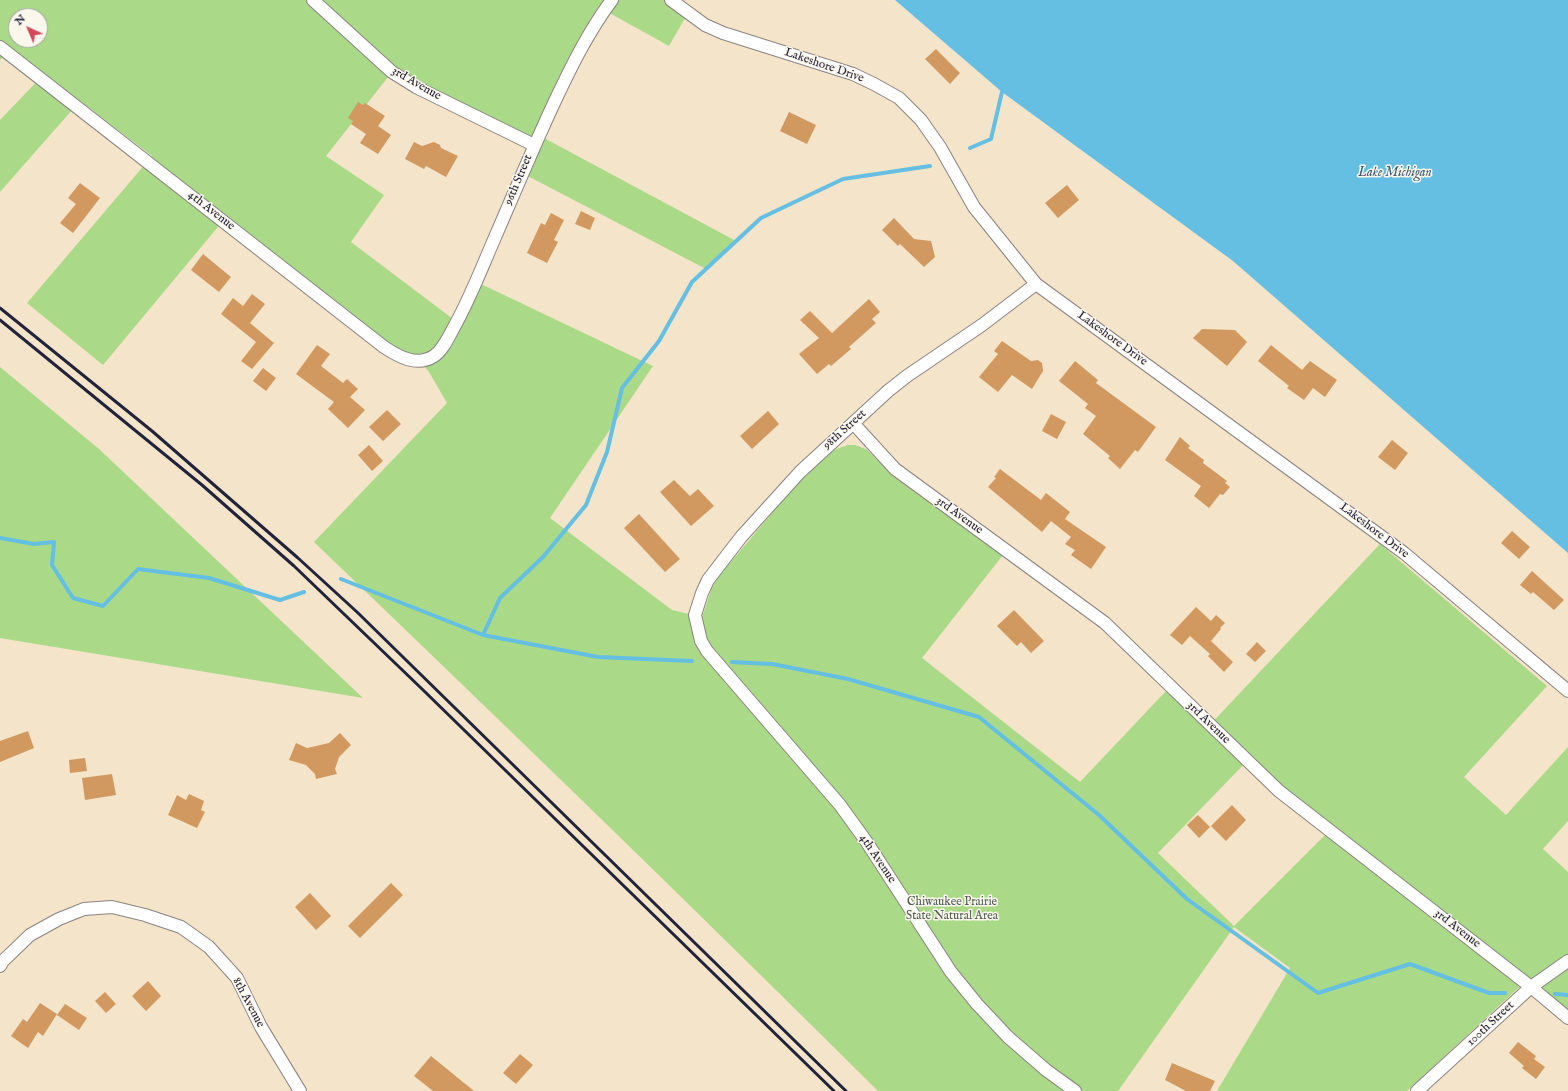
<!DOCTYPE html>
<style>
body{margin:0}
#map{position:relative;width:1568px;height:1091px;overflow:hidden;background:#f4e4ca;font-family:"IM FELL English",serif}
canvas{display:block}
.north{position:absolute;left:8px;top:8px;width:40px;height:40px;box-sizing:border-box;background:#fbf7ec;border:1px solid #a4a2a5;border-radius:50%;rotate:316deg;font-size:11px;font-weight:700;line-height:16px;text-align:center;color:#22223b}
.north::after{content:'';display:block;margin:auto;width:14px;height:18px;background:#d1495b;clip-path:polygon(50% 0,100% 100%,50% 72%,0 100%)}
</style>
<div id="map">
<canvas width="1568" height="1091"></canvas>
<div class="north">N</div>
</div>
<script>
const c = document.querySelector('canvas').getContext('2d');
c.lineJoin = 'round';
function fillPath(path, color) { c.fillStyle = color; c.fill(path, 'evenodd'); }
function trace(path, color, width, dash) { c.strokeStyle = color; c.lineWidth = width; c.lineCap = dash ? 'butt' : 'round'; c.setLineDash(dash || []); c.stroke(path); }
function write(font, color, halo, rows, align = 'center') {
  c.font = font + ' "IM FELL English",serif'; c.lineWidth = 3; c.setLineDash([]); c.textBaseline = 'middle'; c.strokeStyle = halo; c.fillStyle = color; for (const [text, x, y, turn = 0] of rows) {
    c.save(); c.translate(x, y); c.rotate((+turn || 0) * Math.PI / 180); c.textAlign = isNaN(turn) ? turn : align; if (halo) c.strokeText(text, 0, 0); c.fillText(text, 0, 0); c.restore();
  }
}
const green = new Path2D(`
 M 0,0 L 309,0 L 392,72 L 326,156 L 384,195 L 351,242 L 461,325 L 481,284 L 653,366 L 550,518 L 672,610 L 702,617 L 712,588 L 718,577 L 790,492 L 820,461 L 836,449 L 848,445 L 855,445 L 866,449 L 892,474 L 1003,555 L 922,658 L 1080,782 L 1166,691 L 1207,728 L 1380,544 L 1547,686 L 1464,777 L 1506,815 L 1568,747 L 1568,821 L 1543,849 L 1568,872 L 1568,1011 L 1529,978 L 1407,1091 L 1217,1091 L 1290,968 L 1234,927 L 1118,1091 L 878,1091 C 692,906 503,723 314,542 L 447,403 L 429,372 L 415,355 L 403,351 L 388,342 L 227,216 L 103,365 L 27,303 L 152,156 L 80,101 L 0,192 L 0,120 L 44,74 L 12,48 L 0,60 ZM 16,16 L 40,16 L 40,40 L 16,40 ZM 1252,756 L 1282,785 L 1332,828 L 1234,926 L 1158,853 Z
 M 323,0 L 664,0 L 685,18 L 669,46 L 604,10 L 563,94 L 544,138 L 736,241 L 706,269 L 522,173 L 527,142 L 406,81 Z
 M 0,367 L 99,449 L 363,698 L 0,638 Z`);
const water = new Path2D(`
 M 895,0 L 1568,0 L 1568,553 L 1233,261 L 1002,92 Z`);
const stream = new Path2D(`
 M 970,148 L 991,139 L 1002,92
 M 0,538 L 34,544 L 54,542 L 52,565 L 73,598 L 103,606 L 138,569 L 209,578 L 280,600 L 304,592
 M 341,579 L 483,635 L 598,657 L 692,661
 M 483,635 L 500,598 L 543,557 L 586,505 L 607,452 L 622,388 L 659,341 L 692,282 L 761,218 L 843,179 L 930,166
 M 732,662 L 772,664 L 848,679 L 979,717 L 1099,815 L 1187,899 L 1318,993 L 1410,964 L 1489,993 L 1505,993
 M 1555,994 L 1568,995`);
const building = new Path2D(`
 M 936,49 L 960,73 L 950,84 L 925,59 Z
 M 358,102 L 363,105 L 365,103 L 385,116 L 378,126 L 391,135 L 378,154 L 360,143 L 366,134 L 351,124 L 353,121 L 348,118 Z
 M 789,112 L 816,125 L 807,144 L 780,131 Z
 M 414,142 L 422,146 L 434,142 L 440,145 L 441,148 L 458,156 L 446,177 L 426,166 L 424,169 L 405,159 Z
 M 80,183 L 100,198 L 73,233 L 60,223 L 76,204 L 68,198 Z
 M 1067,185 L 1079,200 L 1058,218 L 1045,203 Z
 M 581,211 L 595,218 L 590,230 L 575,224 Z
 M 551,213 L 564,220 L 554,240 L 558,242 L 547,263 L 527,253 L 541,223 L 545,225 Z
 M 894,218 L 914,239 L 931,241 L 935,257 L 924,267 L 900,244 L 898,246 L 882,230 Z
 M 203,254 L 231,277 L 219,292 L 191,270 Z
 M 252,294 L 265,304 L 250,323 L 274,343 L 252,369 L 241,361 L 256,342 L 221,314 L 233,298 L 243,306 Z
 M 869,299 L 880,312 L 872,319 L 876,323 L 849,347 L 851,349 L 831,366 L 829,364 L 817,374 L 799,354 L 819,338 L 800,320 L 810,311 L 832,333 Z
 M 1202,329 L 1235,330 L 1247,342 L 1227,366 L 1193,338 Z
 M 1002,341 L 1031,361 L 1038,360 L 1042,363 L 1043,371 L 1032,389 L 1012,375 L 998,392 L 979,377 L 998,354 L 994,351 Z
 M 317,345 L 330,354 L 321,366 L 343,383 L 347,379 L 358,389 L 350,397 L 365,410 L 348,428 L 328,409 L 334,402 L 296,374 Z
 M 1271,345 L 1302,370 L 1310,361 L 1337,380 L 1325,397 L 1313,388 L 1304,400 L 1287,388 L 1289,386 L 1258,361 Z
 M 1075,361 L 1098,380 L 1096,383 L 1156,427 L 1138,452 L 1135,450 L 1120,469 L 1108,458 L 1110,456 L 1083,434 L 1096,416 L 1085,408 L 1088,404 L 1059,381 Z
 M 263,368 L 276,378 L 266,391 L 253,381 Z
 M 387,410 L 401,424 L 383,441 L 369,427 Z
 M 768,411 L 779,424 L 752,449 L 740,436 Z
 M 1051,414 L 1066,422 L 1057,439 L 1042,431 Z
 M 1180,437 L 1190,446 L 1188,448 L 1204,460 L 1203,463 L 1227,481 L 1225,483 L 1230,487 L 1223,495 L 1220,494 L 1209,508 L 1194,496 L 1201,486 L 1165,460 Z
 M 1392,440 L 1408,453 L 1395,470 L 1378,457 Z
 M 369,445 L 383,461 L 372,471 L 358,455 Z
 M 1000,469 L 1041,500 L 1046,493 L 1070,512 L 1065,519 L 1106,547 L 1091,569 L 1071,555 L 1075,550 L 1065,544 L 1071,537 L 1051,521 L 1042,532 L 988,487 L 996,478 L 994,477 Z
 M 674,480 L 690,496 L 698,489 L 714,506 L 691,526 L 660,492 Z
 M 639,514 L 680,559 L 665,572 L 624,528 Z
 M 1512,531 L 1530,547 L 1519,559 L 1501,543 Z
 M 1532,571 L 1564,600 L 1554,610 L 1533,592 L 1531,594 L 1520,585 Z
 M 1196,607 L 1211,621 L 1216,615 L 1225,623 L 1220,628 L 1221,629 L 1211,641 L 1233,662 L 1224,672 L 1208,656 L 1210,654 L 1190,636 L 1182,645 L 1170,635 Z
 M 1014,610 L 1044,641 L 1031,653 L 1021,642 L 1017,646 L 997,626 Z
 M 1257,642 L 1266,651 L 1255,662 L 1246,654 Z
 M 28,731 L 34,748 L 0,762 L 0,741 Z
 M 340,733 L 351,745 L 339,757 L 335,769 L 337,774 L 316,779 L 315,774 L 306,765 L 289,760 L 296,743 L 307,748 L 329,743 Z
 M 85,758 L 87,771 L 70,773 L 69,760 Z
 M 112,774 L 116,795 L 85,800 L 82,778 Z
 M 189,794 L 204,801 L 201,810 L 205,812 L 197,828 L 168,815 L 177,795 L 186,800 Z
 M 1232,805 L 1246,820 L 1226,841 L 1211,826 Z
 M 1198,815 L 1210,827 L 1199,838 L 1187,825 Z
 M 391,883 L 403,895 L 360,938 L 348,926 Z
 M 310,893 L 331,916 L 316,930 L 295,907 Z
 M 148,981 L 161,996 L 146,1011 L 132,996 Z
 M 105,992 L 116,1004 L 106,1013 L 95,1001 Z
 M 40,1003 L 57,1014 L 43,1036 L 38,1032 L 28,1048 L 11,1036 L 23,1019 L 27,1022 Z
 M 65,1004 L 87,1018 L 79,1030 L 57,1015 Z
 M 1518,1042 L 1536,1056 L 1534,1059 L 1545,1067 L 1536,1079 L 1522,1068 L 1524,1066 L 1509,1053 Z
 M 520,1054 L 533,1065 L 516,1084 L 503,1073 Z
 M 431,1056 L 474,1091 L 433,1091 L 414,1076 Z
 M 1172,1063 L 1215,1081 L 1210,1091 L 1186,1091 L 1165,1080 Z`);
const minor = new Path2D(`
 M 313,0 L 392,72 L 416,87 L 534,145
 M 671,0 L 705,25 L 723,33 L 853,74 L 874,84 L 899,98 L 921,120 L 940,147 L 974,207 L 1036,284 L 1404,553 L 1568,691
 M 0,47 L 384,347 C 399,357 417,367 434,356 C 443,350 448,338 453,329 C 470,299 482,267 496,235 C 515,191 534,146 554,103 C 571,67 588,32 612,0
 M 1036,284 L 982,325 L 907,376 L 888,391 L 800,472 L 741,537 L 708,580 L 702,593 L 695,615 L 701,641 L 707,651 L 840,805 L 866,841 L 951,972 L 977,1004 L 1008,1037 L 1046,1070 L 1075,1091
 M 853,423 L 895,469 L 1105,623 L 1279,791 L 1531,987 L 1568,1018
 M 0,966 L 3,961 L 30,935 L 59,919 L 84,909 L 112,907 L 145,915 L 181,927 L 209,947 L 237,978 L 261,1027 L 300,1091
 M 1417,1091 L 1531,987 L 1568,961`);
const rail = new Path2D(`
 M 0,308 L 152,431 L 298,558 L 357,612 L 846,1091
 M 0,320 L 202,485 L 294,566 L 421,688 L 834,1091`);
const streetNames = [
 ["Lakeshore Drive",824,66,19],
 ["3rd Avenue",416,84,30],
 ["96th Street",519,180,-67],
 ["4th Avenue",211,211,38],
 ["Lakeshore Drive",1112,339,36],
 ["98th Street",845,430,-42],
 ["3rd Avenue",959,516,36],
 ["Lakeshore Drive",1374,531,37],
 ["3rd Avenue",1208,723,44],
 ["4th Avenue",877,859,56],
 ["3rd Avenue",1457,929,38],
 ["8th Avenue",248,1003,62],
 ["100th Street",1491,1024,-43]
];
const parkNames = [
 ["Chiwaukee Prairie",952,903],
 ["State Natural Area",952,917]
];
const waterNames = [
 ["Lake Michigan",1395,173]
];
fillPath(green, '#aada88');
fillPath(water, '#64bfe2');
trace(stream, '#64bfe2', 4);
fillPath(building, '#d1995f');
trace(minor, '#8b8382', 14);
trace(minor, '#fff', 12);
trace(rail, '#22223b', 3);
write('12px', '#22223b', '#fbf7ec', streetNames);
write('12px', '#4b5952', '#fbf7ec', parkNames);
write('italic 13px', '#395975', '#fbf7ec', waterNames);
</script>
